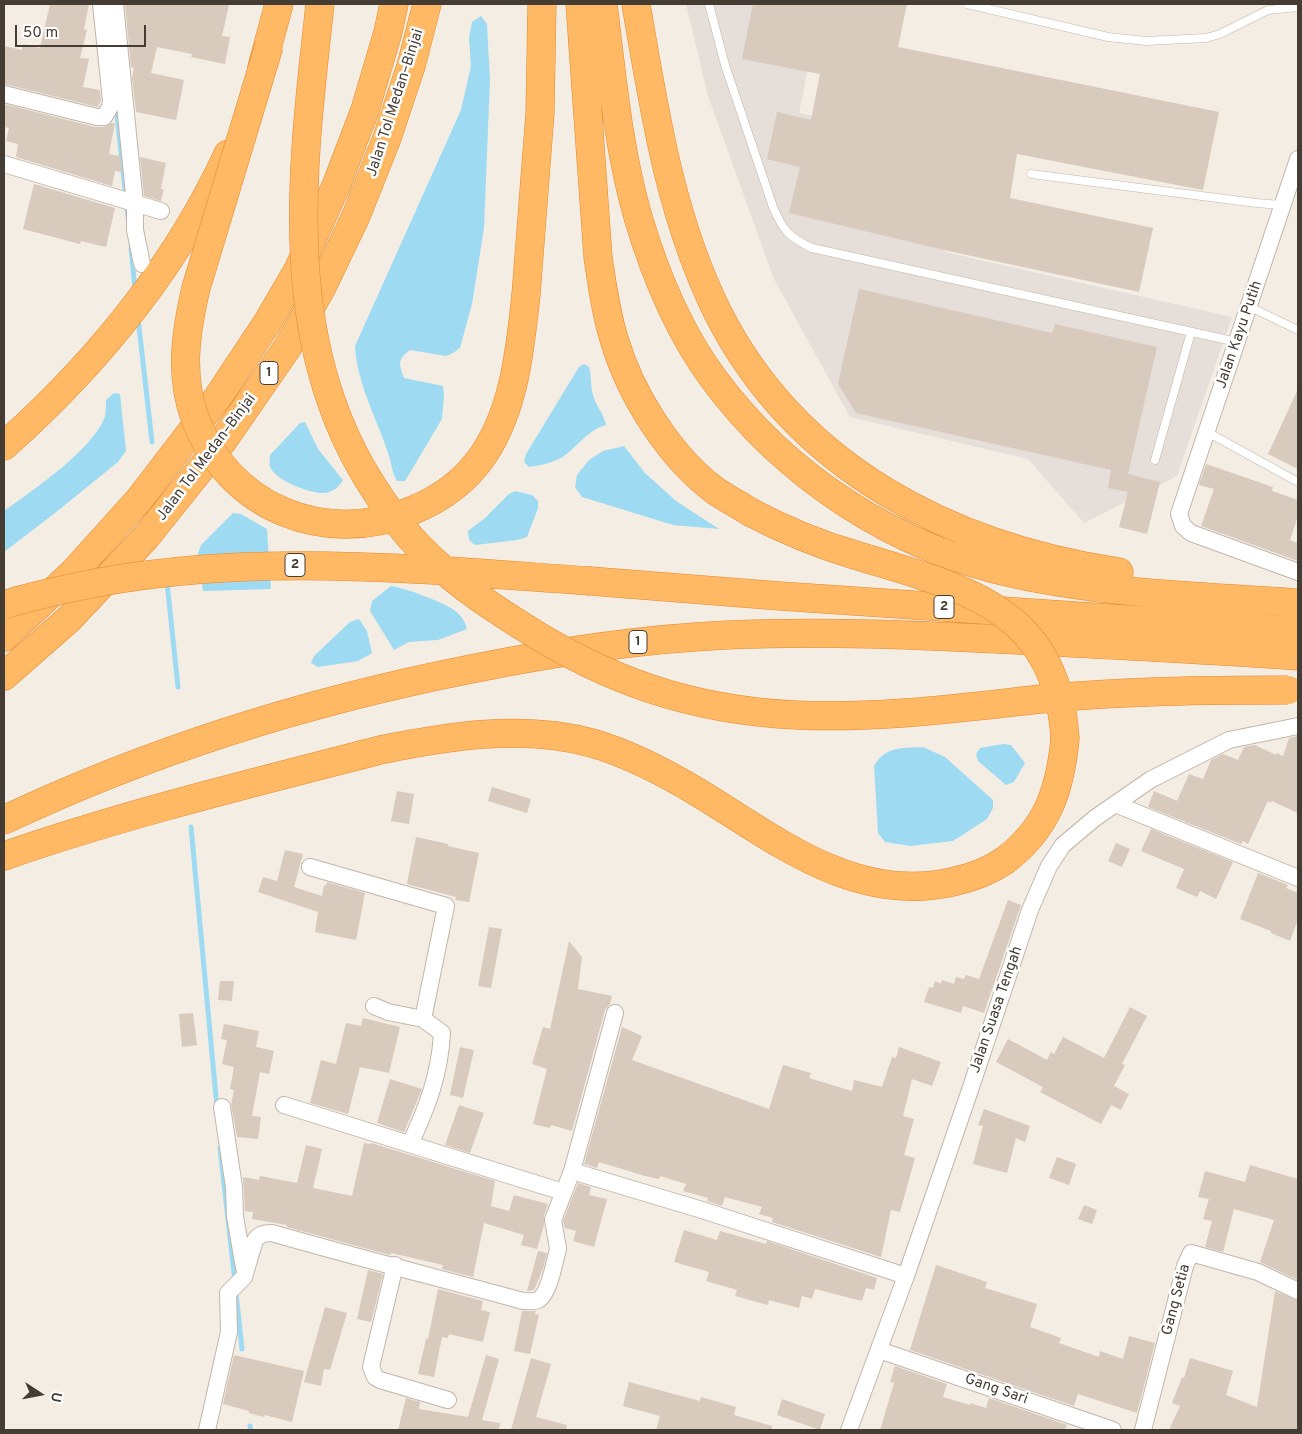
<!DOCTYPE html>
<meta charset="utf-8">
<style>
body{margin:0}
#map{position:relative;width:1302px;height:1434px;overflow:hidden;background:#f3ede4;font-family:Overpass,sans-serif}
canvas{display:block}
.frame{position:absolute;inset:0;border:5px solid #453c34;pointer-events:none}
.north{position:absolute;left:15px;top:1369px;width:50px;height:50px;-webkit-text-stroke:4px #fff;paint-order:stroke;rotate:101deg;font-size:14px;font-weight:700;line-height:20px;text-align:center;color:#453c34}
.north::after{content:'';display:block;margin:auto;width:18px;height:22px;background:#453c34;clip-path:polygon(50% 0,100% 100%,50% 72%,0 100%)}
.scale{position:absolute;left:15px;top:25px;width:131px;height:22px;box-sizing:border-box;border:2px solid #453c34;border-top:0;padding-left:6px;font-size:15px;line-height:18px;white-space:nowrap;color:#453c34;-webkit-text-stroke:4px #fff;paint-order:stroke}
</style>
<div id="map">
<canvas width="1302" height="1434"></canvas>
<div class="frame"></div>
<div class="north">U</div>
<div class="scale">50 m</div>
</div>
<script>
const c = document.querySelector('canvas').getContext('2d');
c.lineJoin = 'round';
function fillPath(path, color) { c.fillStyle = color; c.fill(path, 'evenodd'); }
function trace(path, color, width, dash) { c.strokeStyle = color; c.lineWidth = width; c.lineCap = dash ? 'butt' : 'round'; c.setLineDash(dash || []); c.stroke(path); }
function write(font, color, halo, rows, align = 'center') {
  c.font = font + ' Overpass,sans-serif'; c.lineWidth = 5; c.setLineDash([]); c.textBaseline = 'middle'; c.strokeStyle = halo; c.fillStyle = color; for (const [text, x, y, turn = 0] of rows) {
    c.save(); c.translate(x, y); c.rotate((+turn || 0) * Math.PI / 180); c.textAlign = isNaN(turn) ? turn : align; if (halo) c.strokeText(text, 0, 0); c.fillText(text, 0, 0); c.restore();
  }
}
const industrial = new Path2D(`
 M 686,4 L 821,4 L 799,113 L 969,151 L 945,252 L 1232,317 L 1177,476 L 1084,523 L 1028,459 L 850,417 L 774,279 L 708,96 Z`);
const water = new Path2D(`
 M 481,16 L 487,24 L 490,80 L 484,228 L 472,304 L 460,348 L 453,353 L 446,356 L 410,350 C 397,360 399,364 404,378 L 443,386 L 444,396 L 442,419 L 405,481 L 397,481 C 392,473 392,466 389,456 C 378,420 357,385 355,346 L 461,110 L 471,66 L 469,38 L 472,22 Z
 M 584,364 L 589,367 C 592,376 590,386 593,395 C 596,406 604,414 606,425 C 589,429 578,446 564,456 C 553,463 542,465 529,467 L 524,462 L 526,454 L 579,367 Z
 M 114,393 L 120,394 L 126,451 L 118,462 L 55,513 L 4,552 L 4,511 C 32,491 94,449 105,416 C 106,411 106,405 106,400 Z
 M 305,422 L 318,449 L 343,480 C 339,487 333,492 325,493 C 311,494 276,481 270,467 C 269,464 270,459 270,455 L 300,423 Z
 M 624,446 L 645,473 L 676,501 L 719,529 L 673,525 L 582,497 L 575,487 L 577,475 L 589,460 L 603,451 Z
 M 515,491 L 532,495 L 538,501 L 538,508 L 527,537 L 517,540 L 475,545 L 469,540 L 468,531 L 485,518 L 509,494 Z
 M 233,513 L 241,514 L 267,529 L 271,589 L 203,591 L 197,556 L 201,545 Z
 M 391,586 C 405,588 443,602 454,610 C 461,615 465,621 467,629 L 438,640 L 409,642 L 394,650 L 370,611 L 372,601 Z
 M 359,619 L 367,631 L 372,653 L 358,661 L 318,667 L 311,663 L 314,656 L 350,622 Z
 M 1003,744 L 1011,745 L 1025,763 L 1014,782 L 1006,785 L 978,761 L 976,754 L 980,748 Z
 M 923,747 L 945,757 L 993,800 L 993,808 L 987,819 L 953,841 L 910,846 L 885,842 L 878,833 L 874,766 C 885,746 903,748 923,747 Z`);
const stream = new Path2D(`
 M 116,106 L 128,217
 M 131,248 L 135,289
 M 138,318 L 152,442
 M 167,582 L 178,687
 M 191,827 L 217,1108
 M 220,1148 L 235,1282
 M 236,1293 L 242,1349
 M 250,1426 L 251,1430`);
const building = new Path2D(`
 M 50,4 L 89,4 L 84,29 L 87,30 L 80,58 L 89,59 L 83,87 L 100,90 L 101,100 L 98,107 L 4,84 L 4,46 L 22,50 L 23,44 L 40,48 Z
 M 125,4 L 222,4 L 229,5 L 222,36 L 230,37 L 225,64 L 191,57 L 192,54 L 157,47 L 151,73 L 184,80 L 176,120 L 136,112 L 132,77 L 134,68 L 131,67 Z
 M 753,4 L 907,4 L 898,47 L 1219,112 L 1203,190 L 1017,154 L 1010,198 L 1153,228 L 1139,292 L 953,252 L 789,213 L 800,167 L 767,159 L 777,112 L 811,120 L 820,74 L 742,59 Z
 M 4,104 L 95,127 L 104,127 L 112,123 L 115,123 L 109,154 L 120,156 L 122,172 L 115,171 L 112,186 L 16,157 L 18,144 L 6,141 L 9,128 L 4,127 Z
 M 140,157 L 166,163 L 161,189 L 164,189 L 161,201 L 144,196 Z
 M 34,184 L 115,208 L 106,247 L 81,241 L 80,244 L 23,229 Z
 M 859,289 L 1052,333 L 1055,324 L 1157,347 L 1128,474 L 1160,482 L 1147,534 L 1119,527 L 1128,492 L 1108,488 L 1111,470 L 856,413 L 838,384 Z
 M 1298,389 L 1298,469 L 1268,454 Z
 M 1206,464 L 1273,487 L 1272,491 L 1298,500 L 1298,516 L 1290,540 L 1298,543 L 1298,561 L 1201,526 L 1214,489 L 1199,485 Z
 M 1298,736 L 1298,813 L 1272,801 L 1271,803 L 1268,801 L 1248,844 L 1243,841 L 1241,844 L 1148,807 L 1154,791 L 1177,801 L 1189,774 L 1203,779 L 1211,760 L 1223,754 L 1238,760 L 1244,747 L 1255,745 L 1276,755 L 1277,753 L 1283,756 L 1289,738 Z
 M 492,787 L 531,799 L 527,813 L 488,801 Z
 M 397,791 L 414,794 L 409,824 L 391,821 Z
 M 1151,829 L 1233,862 L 1216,899 L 1200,891 L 1197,897 L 1176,888 L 1184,869 L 1141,851 Z
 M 416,837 L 448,844 L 448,846 L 479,853 L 469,902 L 455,900 L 456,897 L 407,884 Z
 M 1116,843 L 1130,849 L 1122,867 L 1108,861 Z
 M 285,850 L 303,854 L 294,887 L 322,896 L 324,885 L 326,886 L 327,882 L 365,893 L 356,940 L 315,932 L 318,912 L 258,892 L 263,877 L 277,881 Z
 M 1258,873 L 1288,885 L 1286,888 L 1298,893 L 1298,919 L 1290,941 L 1271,933 L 1271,931 L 1240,919 Z
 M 1008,900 L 1021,905 L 984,1013 L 963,1006 L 961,1013 L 924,1002 L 929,987 L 933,988 L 935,981 L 941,984 L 942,980 L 954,984 L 956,977 L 964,979 L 966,975 L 979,979 Z
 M 489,927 L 502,929 L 491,988 L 478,986 Z
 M 569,941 L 582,957 L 578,989 L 612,996 L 610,1004 L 605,1010 L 572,1131 L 551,1125 L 550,1128 L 533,1124 L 547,1069 L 532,1064 L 543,1027 L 550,1029 Z
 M 220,981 L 234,981 L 232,1001 L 218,1000 Z
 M 1130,1007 L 1147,1016 L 1122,1064 L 1125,1065 L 1114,1086 L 1129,1094 L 1121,1110 L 1111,1105 L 1101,1124 L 1040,1092 L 1043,1087 L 996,1062 L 1008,1039 L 1047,1060 L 1051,1052 L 1054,1054 L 1063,1037 L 1104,1058 Z
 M 193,1013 L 197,1045 L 182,1047 L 179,1014 Z
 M 363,1018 L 400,1027 L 389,1073 L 360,1067 L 348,1114 L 310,1103 L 321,1060 L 336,1064 L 346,1023 L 361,1026 Z
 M 224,1024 L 259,1031 L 256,1047 L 274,1051 L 269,1074 L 260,1072 L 252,1116 L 261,1117 L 258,1139 L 237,1137 L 231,1104 L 234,1090 L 230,1089 L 234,1067 L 222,1064 L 227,1040 L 221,1039 Z
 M 622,1027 L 642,1036 L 632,1060 L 769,1109 L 783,1065 L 811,1073 L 809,1078 L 852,1091 L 854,1080 L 882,1087 L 892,1057 L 896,1058 L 899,1047 L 941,1062 L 932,1086 L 912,1079 L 903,1116 L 914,1119 L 904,1155 L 915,1158 L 900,1212 L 891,1210 L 881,1257 L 772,1222 L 773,1218 L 759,1214 L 762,1207 L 725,1197 L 722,1206 L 707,1201 L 708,1198 L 683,1191 L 686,1184 L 660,1176 L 659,1179 L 645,1176 L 599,1162 L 597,1168 L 584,1164 Z
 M 460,1047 L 474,1050 L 463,1098 L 450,1095 Z
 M 390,1079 L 422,1089 L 404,1132 L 377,1123 Z
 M 459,1105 L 484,1113 L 470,1153 L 445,1145 Z
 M 984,1109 L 1030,1126 L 1025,1142 L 1016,1138 L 1007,1173 L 973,1164 L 983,1126 L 978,1125 Z
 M 364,1143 L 370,1144 L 371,1143 L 495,1181 L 491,1206 L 509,1211 L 514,1195 L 548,1204 L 544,1216 L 544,1225 L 537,1249 L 521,1245 L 524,1235 L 484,1223 L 473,1277 L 442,1269 L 443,1265 L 391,1253 L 390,1255 L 287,1227 L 287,1225 L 252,1219 L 253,1212 L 245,1211 L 243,1177 L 259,1180 L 260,1176 L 297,1183 L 306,1145 L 322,1149 L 313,1188 L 352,1196 Z
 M 1057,1157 L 1076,1164 L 1069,1185 L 1049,1178 Z
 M 1250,1165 L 1298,1179 L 1298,1280 L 1260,1262 L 1274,1220 L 1234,1209 L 1223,1252 L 1205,1247 L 1212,1221 L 1203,1219 L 1209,1199 L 1198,1197 L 1205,1171 L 1245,1182 Z
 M 578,1183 L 591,1187 L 589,1195 L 607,1199 L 594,1247 L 573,1241 L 576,1231 L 565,1228 L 563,1221 Z
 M 1084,1205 L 1097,1210 L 1092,1224 L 1078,1219 Z
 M 684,1230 L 717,1240 L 720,1231 L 766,1244 L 767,1241 L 877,1278 L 874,1290 L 866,1288 L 862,1301 L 815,1289 L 812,1299 L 802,1296 L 799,1308 L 769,1300 L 768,1305 L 735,1296 L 737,1290 L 706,1281 L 709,1272 L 674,1262 Z
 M 538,1251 L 547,1253 L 543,1269 L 534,1290 L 527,1291 Z
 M 936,1265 L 987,1282 L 985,1288 L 1037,1304 L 1030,1327 L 1061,1338 L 1059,1343 L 1099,1357 L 1100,1351 L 1123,1359 L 1129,1336 L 1155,1343 L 1137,1413 L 1078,1394 L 1074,1406 L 910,1350 Z
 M 368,1270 L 383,1274 L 371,1322 L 357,1319 Z
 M 438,1289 L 483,1301 L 481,1310 L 490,1312 L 483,1342 L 449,1334 L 448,1338 L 442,1337 L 434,1377 L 418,1374 L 426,1339 L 428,1339 Z
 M 1275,1291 L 1298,1301 L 1298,1430 L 1169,1430 L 1180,1406 L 1172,1403 L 1182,1377 L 1184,1378 L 1190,1358 L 1233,1371 L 1226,1395 L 1257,1407 Z
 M 325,1307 L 347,1313 L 330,1370 L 324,1369 L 321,1386 L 304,1382 Z
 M 522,1311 L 536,1311 L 535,1314 L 539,1315 L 530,1354 L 514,1351 Z
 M 234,1355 L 304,1371 L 292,1422 L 265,1415 L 264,1417 L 249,1413 L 249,1411 L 223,1404 Z
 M 486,1355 L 499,1359 L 482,1420 L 500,1423 L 499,1430 L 398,1430 L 406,1398 L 420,1402 L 419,1409 L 468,1417 Z
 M 531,1358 L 551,1364 L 536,1417 L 567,1425 L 566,1430 L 511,1430 Z
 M 895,1366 L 947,1384 L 943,1397 L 970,1405 L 970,1403 L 986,1408 L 989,1398 L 1067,1425 L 1065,1430 L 880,1430 L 894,1383 L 890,1382 Z
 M 629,1382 L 700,1401 L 701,1397 L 736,1407 L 734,1415 L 772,1426 L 772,1430 L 656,1430 L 660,1416 L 623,1406 Z
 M 782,1399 L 825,1414 L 820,1430 L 777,1415 Z`);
const lane = new Path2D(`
 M 709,4 L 725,65 L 773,207 C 783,230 788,237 812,248 L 1237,342
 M 967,4 L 1108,37 L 1146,41 L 1206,38 L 1220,34 L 1268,10 L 1298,7
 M 1031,174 L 1256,203 L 1282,205
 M 1250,307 L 1298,330
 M 1207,432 L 1298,482
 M 1155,460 L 1191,332`);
const street = new Path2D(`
 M 115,4 L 135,204 L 135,230 L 142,264
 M 4,94 L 97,117 L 104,117 L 110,107 L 111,100 L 101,4
 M 1298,159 L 1179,514 L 1183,526 L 1191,533 L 1298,572
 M 4,164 L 161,211
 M 1115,804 L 1298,878
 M 310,867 L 446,906 L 423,1019
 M 374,1006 L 388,1012 L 423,1019 L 442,1033 C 440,1074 427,1108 410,1144
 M 284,1105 L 563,1192
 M 222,1107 L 234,1187 L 235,1216 L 244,1268
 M 572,1171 L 615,1013
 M 395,1265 L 371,1367 L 375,1377 L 380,1380 L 448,1400
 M 879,1350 L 1113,1430
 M 207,1430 L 229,1332 L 228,1293 L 244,1277 L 255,1240 C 260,1234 264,1233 272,1233 C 355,1257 439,1278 523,1301 C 528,1301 534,1302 538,1300 C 549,1294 554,1264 557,1253 L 558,1248 L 553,1220 L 572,1171 L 702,1210 L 906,1276
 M 849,1430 L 906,1276 L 969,1093 L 1030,910 L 1049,866 L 1063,845 L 1095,818 L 1150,780 L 1229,740 L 1298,726
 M 1143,1430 L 1185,1266 L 1191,1253 L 1258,1272 L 1298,1291`);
const highway = new Path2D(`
 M 580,4 L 598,257 C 602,285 606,313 614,339 C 630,394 670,458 717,492 C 728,499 739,505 750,512
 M 603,4 C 612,75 618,148 638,217 C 654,271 679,332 713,378 C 785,476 896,549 1016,574 C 1108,594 1204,596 1298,603
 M 636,4 C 654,109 670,217 718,313 C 797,469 952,547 1119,572
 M 262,67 L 279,4
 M 526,295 L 540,113 L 542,4
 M 4,446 C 96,364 176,267 228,154
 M 590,581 L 780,596 L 1298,631
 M 4,637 L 73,573 L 138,501 L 218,397 L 267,323 L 298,270 L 336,186 L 365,110 L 388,32 L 394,4
 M 4,676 L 69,619 L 146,537 L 222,442 L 287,348 L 322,287 L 356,216 L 387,138 L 411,66 L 427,4
 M 4,820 C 152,750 309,701 471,669 C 555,652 641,639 727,635 C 831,630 935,636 1039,641 C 1126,646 1212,650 1298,656
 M 4,856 C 128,813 253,783 380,750 C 449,736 523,724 592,743 C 630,754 666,773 699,793 C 776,840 855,904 952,882 C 970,878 988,872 1004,861 C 1047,829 1060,791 1065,739`);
const highwayBridge = new Path2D(`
 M 320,4 C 302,168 278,344 375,490 C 392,517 413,543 437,564 C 463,588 492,607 522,626 C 608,681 692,710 795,715 C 878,719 959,708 1041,699 C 1123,691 1205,690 1288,690
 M 269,46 L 196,288 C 186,331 179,375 195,418 C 228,507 324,547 411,511 C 441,499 466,481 484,454 C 515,407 520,349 526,295
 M 750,512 C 784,530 818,544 855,555 C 962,588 1057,606 1065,739
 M 4,605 C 24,598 45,594 66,589 C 238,550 416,569 590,581`);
const shields = [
 [269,373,18],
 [295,565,20],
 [944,607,20],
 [638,642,18]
];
const shieldNames = [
 ["1",269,373],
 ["2",295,565],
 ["2",944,607],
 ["1",638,642]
];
const streetNames = [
 ["Jalan Tol Medan–Binjai",396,103,-72],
 ["Jalan Kayu Putih",1240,335,-71],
 ["Jalan Tol Medan–Binjai",207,458,-53],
 ["Jalan Suasa Tengah",997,1010,-71],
 ["Gang Setia",1177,1300,-75],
 ["Gang Sari",996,1390,19]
];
fillPath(industrial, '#e5ded9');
fillPath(water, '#9edbf3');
trace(stream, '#9edbf3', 5);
fillPath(building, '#d8cabc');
trace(lane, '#c2b6aa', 9);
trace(street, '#c2b6aa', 18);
trace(highway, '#e38a2e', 29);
trace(lane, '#fff', 8);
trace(street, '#fff', 16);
trace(highway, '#ffb863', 28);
trace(highwayBridge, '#e38a2e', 29, []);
trace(highwayBridge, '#ffb863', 28);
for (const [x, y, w] of shields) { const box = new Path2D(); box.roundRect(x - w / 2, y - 11.5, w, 23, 4); c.fillStyle = '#fff'; c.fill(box); trace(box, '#453c34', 1); }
write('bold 14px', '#453c34', null, shieldNames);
write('15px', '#453c34', '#fff', streetNames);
</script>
